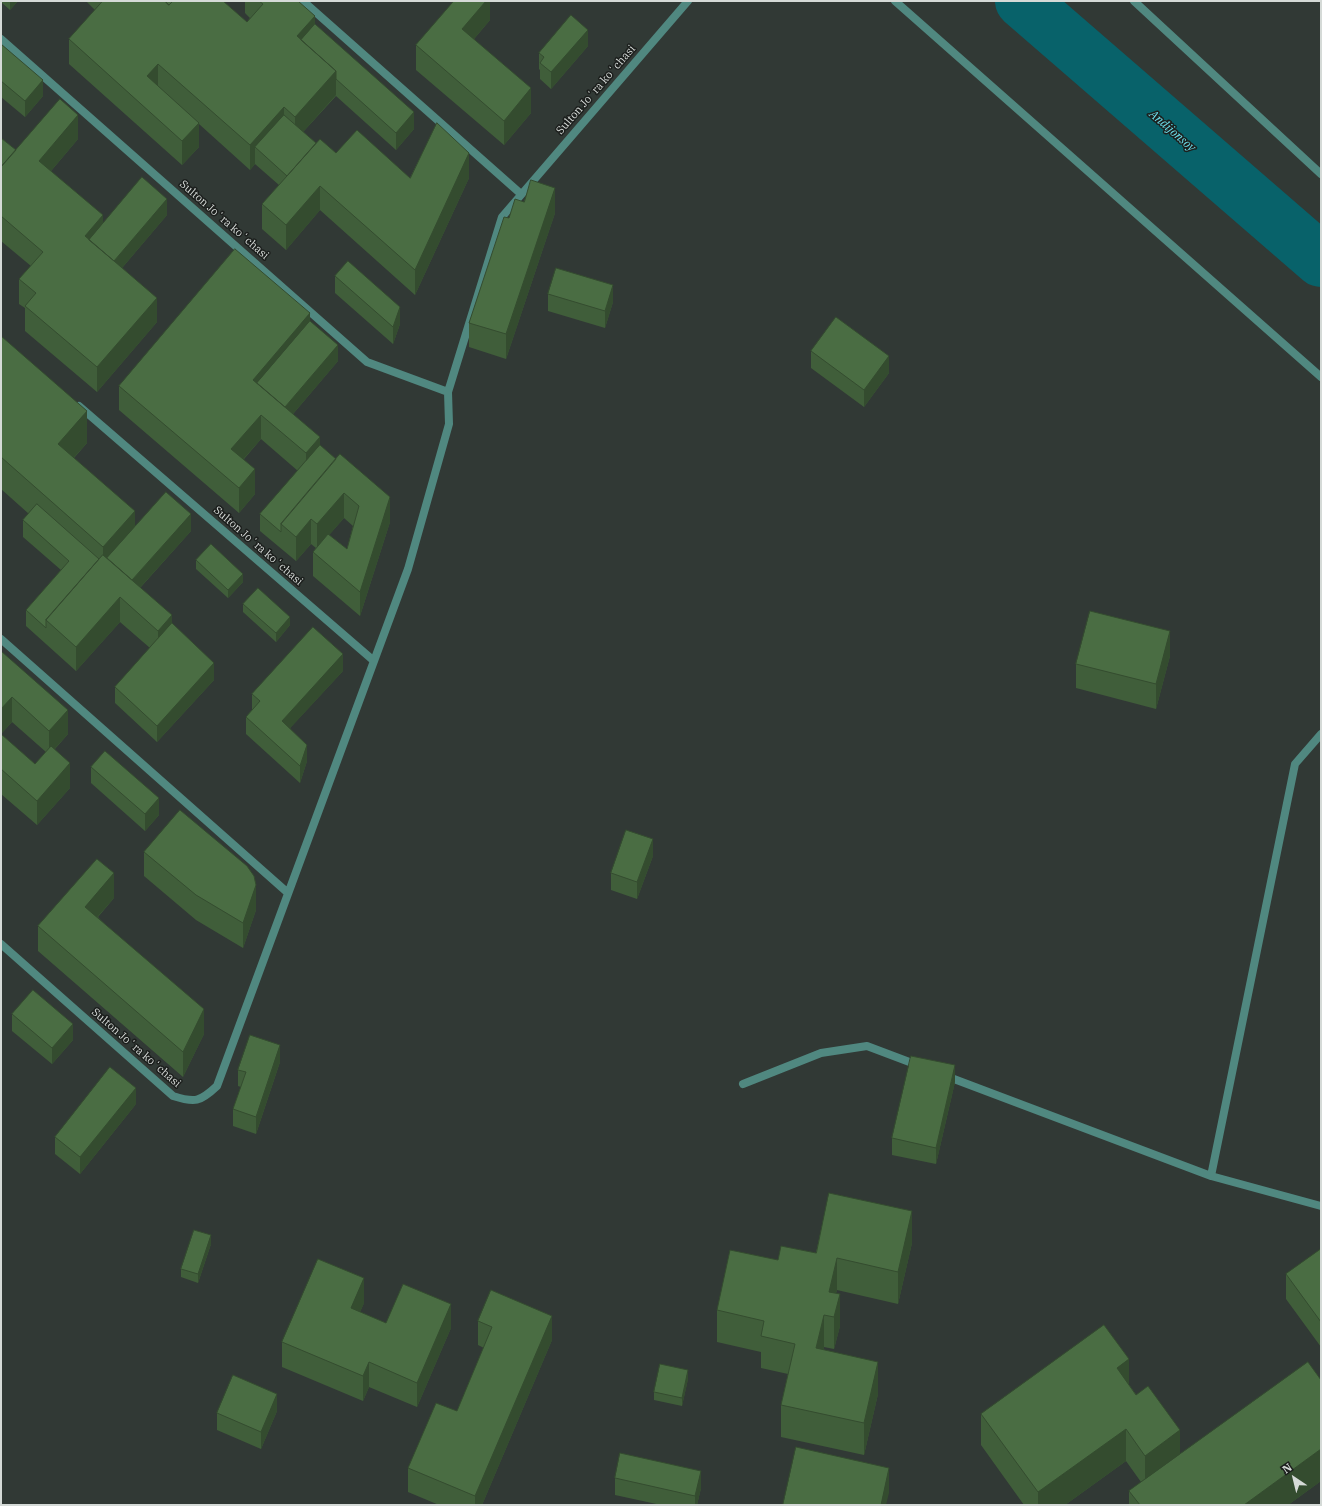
<!DOCTYPE html>
<meta charset="utf-8">
<style>
body{margin:0}
#map{position:relative;width:1322px;height:1506px;overflow:hidden;background:#313935;font-family:"IBM Plex Serif",serif}
canvas{display:block}
.frame{position:absolute;inset:0;border:2px solid #d5dad7;pointer-events:none}
.north{position:absolute;left:1274px;top:1458px;width:40px;height:40px;-webkit-text-stroke:3px #1c1f1d;paint-order:stroke;rotate:325deg;font-size:11px;font-weight:700;line-height:16px;text-align:center;color:#d5dad7}
.north::after{content:'';display:block;margin:auto;width:14px;height:18px;background:#d5dad7;clip-path:polygon(50% 0,100% 100%,50% 72%,0 100%)}
</style>
<div id="map">
<canvas width="1322" height="1506"></canvas>
<div class="frame"></div>
<div class="north">N</div>
</div>
<script>
const c = document.querySelector('canvas').getContext('2d');
c.lineJoin = 'round';
function trace(path, color, width, dash) { c.strokeStyle = color; c.lineWidth = width; c.lineCap = dash ? 'butt' : 'round'; c.setLineDash(dash || []); c.stroke(path); }
function fillPath(path, color) { c.fillStyle = color; c.fill(path, 'evenodd'); }
function write(font, color, halo, rows, align = 'center') {
  c.font = font + ' "IBM Plex Serif",serif'; c.lineWidth = 3; c.setLineDash([]); c.textBaseline = 'middle'; c.strokeStyle = halo; c.fillStyle = color; for (const [text, x, y, turn = 0] of rows) {
    c.save(); c.translate(x, y); c.rotate((+turn || 0) * Math.PI / 180); c.textAlign = isNaN(turn) ? turn : align; if (halo) c.strokeText(text, 0, 0); c.fillText(text, 0, 0); c.restore();
  }
}
const river = new Path2D(`
 M 1022,1 L 1321,260`);
const service = new Path2D(`
 M 946,1076 L 1211,1176 L 1321,1206
 M 743,1084 L 821,1053 L 867,1046 L 920,1066
 M 1211,1176 L 1295,764 L 1321,734`);
const minor = new Path2D(`
 M 303,1 L 521,194
 M 895,1 L 1321,377
 M 1134,1 L 1321,174
 M 1,39 L 367,362 L 448,392
 M 79,406 L 374,661
 M 1,639 L 288,893
 M 1,944 L 173,1096 C 195,1103 200,1102 217,1086 L 408,569 L 449,424 L 448,392 L 502,217 L 688,1`);
const wall = new Path2D(`
 M 1,1 L 18,1 L 10,10 L 1,2 Z
 M 86,1 L 223,1 L 247,22 L 250,18 L 245,13 L 245,1 L 298,1 L 315,24 L 414,129 L 396,150 L 336,96 L 303,132 L 316,143 L 336,153 L 410,178 L 469,178 L 415,295 L 320,210 L 286,250 L 262,229 L 262,204 L 279,185 L 255,164 L 250,170 L 199,124 L 199,147 L 182,165 L 69,64 L 69,39 L 95,10 Z
 M 490,1 L 490,20 L 474,39 L 531,113 L 504,145 L 416,70 L 416,45 Z
 M 1,44 L 43,96 L 25,117 L 1,97 Z
 M 588,46 L 551,89 L 540,79 L 540,70 L 539,69 L 539,53 Z
 M 1,138 L 16,150 L 78,139 L 51,171 L 103,223 L 167,215 L 122,268 L 157,322 L 97,392 L 25,331 L 25,308 L 19,304 L 19,279 L 31,266 L 1,241 Z
 M 524,202 L 555,213 L 506,359 L 469,347 L 469,323 L 509,218 Z
 M 335,276 L 400,324 L 393,344 L 335,293 Z
 M 548,294 L 613,302 L 605,328 L 548,311 Z
 M 310,321 L 338,361 L 293,414 L 320,445 L 390,522 L 360,616 L 313,576 L 313,552 L 316,548 L 311,544 L 296,561 L 260,531 L 260,514 L 298,471 L 261,439 L 244,459 L 255,494 L 239,513 L 119,410 L 119,386 ZM 344,518 L 353,526 L 347,549 L 329,535 Z
 M 1,336 L 87,443 L 74,458 L 135,526 L 191,531 L 140,588 L 172,623 L 214,680 L 157,742 L 115,703 L 115,687 L 150,648 L 120,622 L 76,671 L 26,626 L 26,610 L 61,570 L 23,537 L 23,520 L 29,514 L 1,489 Z
 M 811,351 L 889,373 L 864,407 L 811,368 Z
 M 196,560 L 243,582 L 228,598 L 196,569 Z
 M 243,604 L 290,625 L 276,642 L 243,612 Z
 M 1,651 L 68,734 L 54,750 L 70,788 L 37,825 L 1,794 L 1,734 L 35,764 L 46,752 L 12,722 L 1,734 Z
 M 1170,656 L 1156,709 L 1076,688 L 1076,664 Z
 M 343,671 L 290,728 L 307,761 L 300,783 L 246,734 L 246,717 L 252,710 L 252,694 Z
 M 91,767 L 159,815 L 145,831 L 91,783 Z
 M 144,852 L 256,910 L 243,948 L 196,920 L 144,876 Z
 M 653,856 L 637,899 L 611,890 L 611,873 Z
 M 114,898 L 98,917 L 204,1034 L 183,1077 L 38,951 L 38,926 Z
 M 12,1014 L 73,1040 L 52,1064 L 12,1031 Z
 M 280,1062 L 256,1134 L 233,1126 L 233,1109 L 241,1087 L 238,1086 L 238,1070 Z
 M 955,1082 L 936,1164 L 892,1155 L 892,1138 Z
 M 136,1104 L 80,1174 L 55,1154 L 55,1137 Z
 M 912,1243 L 898,1304 L 837,1290 L 836,1293 L 840,1326 L 834,1349 L 824,1347 L 823,1350 L 878,1394 L 864,1455 L 781,1437 L 781,1405 L 788,1374 L 761,1368 L 761,1352 L 717,1342 L 717,1310 L 778,1260 L 816,1253 Z
 M 211,1244 L 198,1283 L 181,1277 L 181,1269 Z
 M 1321,1249 L 1321,1347 L 1286,1299 L 1286,1274 Z
 M 364,1303 L 360,1312 L 386,1323 L 451,1328 L 417,1407 L 369,1387 L 363,1401 L 282,1367 L 282,1342 Z
 M 478,1321 L 552,1340 L 482,1505 L 439,1505 L 408,1492 L 408,1468 L 457,1411 L 484,1348 L 478,1345 Z
 M 688,1379 L 682,1406 L 654,1400 L 654,1392 Z
 M 1321,1380 L 1321,1481 L 1288,1505 L 1129,1505 L 1129,1491 L 1141,1482 L 1126,1461 L 1065,1505 L 1024,1505 L 981,1445 L 981,1414 L 1129,1385 L 1180,1454 Z
 M 277,1411 L 261,1449 L 217,1430 L 217,1413 Z
 M 615,1478 L 701,1488 L 697,1505 L 661,1505 L 615,1495 Z`);
const shadedWall = new Path2D(`
 M 10,1 L 18,1 L 10,10 Z
 M 486,1 L 490,1 L 490,20 L 462,53 L 462,29 Z
 M 315,16 L 315,40 L 305,52 L 297,36 Z
 M 588,30 L 588,46 L 551,89 L 551,72 Z
 M 158,64 L 158,88 L 147,76 Z
 M 336,71 L 336,95 L 295,141 L 295,117 Z
 M 43,80 L 43,96 L 25,117 L 25,101 Z
 M 531,88 L 531,113 L 504,145 L 504,121 Z
 M 284,107 L 284,132 L 255,147 L 255,164 L 250,170 L 250,145 Z
 M 414,112 L 414,129 L 396,150 L 396,133 Z
 M 78,115 L 78,139 L 39,185 L 39,161 Z
 M 199,123 L 199,147 L 182,165 L 182,141 Z
 M 469,153 L 469,178 L 415,295 L 415,270 Z
 M 320,186 L 320,210 L 286,250 L 286,225 Z
 M 555,188 L 555,213 L 506,359 L 506,334 Z
 M 167,199 L 167,215 L 110,282 L 110,266 Z
 M 103,215 L 103,240 L 93,251 L 85,236 Z
 M 613,285 L 613,302 L 605,328 L 605,311 Z
 M 157,298 L 157,322 L 97,392 L 97,367 Z
 M 400,307 L 400,324 L 393,344 L 393,327 Z
 M 310,313 L 310,338 L 261,395 L 253,380 Z
 M 338,345 L 338,361 L 281,428 L 281,412 Z
 M 889,356 L 889,373 L 864,407 L 864,390 Z
 M 87,411 L 87,443 L 58,475 L 58,444 Z
 M 261,415 L 261,439 L 231,473 L 231,449 Z
 M 320,437 L 320,462 L 306,478 L 306,453 Z
 M 255,469 L 255,494 L 239,513 L 239,488 Z
 M 344,493 L 344,518 L 317,549 L 317,524 Z
 M 390,497 L 390,522 L 360,616 L 360,592 Z
 M 135,511 L 135,543 L 103,562 L 103,547 Z
 M 191,514 L 191,531 L 128,601 L 128,585 Z
 M 311,519 L 311,544 L 296,561 L 296,537 Z
 M 243,574 L 243,582 L 228,598 L 228,590 Z
 M 120,597 L 120,622 L 76,671 L 76,647 Z
 M 172,615 L 172,640 L 158,655 L 158,631 Z
 M 290,617 L 290,625 L 276,642 L 276,633 Z
 M 1170,631 L 1170,656 L 1156,709 L 1156,684 Z
 M 343,654 L 343,671 L 282,737 L 282,721 Z
 M 214,663 L 214,680 L 157,742 L 157,726 Z
 M 12,697 L 12,722 L 1,734 L 1,709 Z
 M 68,710 L 68,734 L 49,755 L 49,731 Z
 M 307,745 L 307,761 L 300,783 L 300,766 Z
 M 70,763 L 70,788 L 37,825 L 37,801 Z
 M 159,798 L 159,815 L 145,831 L 145,814 Z
 M 653,839 L 653,856 L 637,899 L 637,882 Z
 M 114,873 L 114,898 L 85,931 L 85,907 Z
 M 256,885 L 256,910 L 243,948 L 243,923 Z
 M 204,1009 L 204,1034 L 183,1077 L 183,1052 Z
 M 73,1024 L 73,1040 L 52,1064 L 52,1048 Z
 M 280,1045 L 280,1062 L 256,1134 L 256,1117 Z
 M 955,1065 L 955,1082 L 936,1164 L 936,1148 Z
 M 136,1088 L 136,1104 L 80,1174 L 80,1157 Z
 M 912,1211 L 912,1243 L 898,1304 L 898,1272 Z
 M 211,1235 L 211,1244 L 198,1283 L 198,1274 Z
 M 837,1258 L 837,1290 L 831,1316 L 829,1292 Z
 M 364,1278 L 364,1303 L 351,1333 L 351,1308 Z
 M 840,1294 L 840,1326 L 834,1349 L 834,1317 Z
 M 451,1304 L 451,1328 L 417,1407 L 417,1383 Z
 M 824,1315 L 824,1347 L 816,1380 L 816,1348 Z
 M 552,1316 L 552,1340 L 482,1505 L 475,1505 L 475,1496 Z
 M 1129,1359 L 1129,1391 L 1117,1368 Z
 M 369,1362 L 369,1387 L 363,1401 L 363,1376 Z
 M 878,1362 L 878,1394 L 864,1455 L 864,1423 Z
 M 688,1370 L 688,1379 L 682,1406 L 682,1398 Z
 M 277,1394 L 277,1411 L 261,1449 L 261,1432 Z
 M 1126,1429 L 1126,1461 L 1065,1505 L 1038,1505 L 1038,1492 Z
 M 1180,1430 L 1180,1462 L 1145,1488 L 1145,1456 Z
 M 1321,1449 L 1321,1481 L 1288,1505 L 1244,1505 Z
 M 889,1468 L 889,1493 L 886,1505 L 881,1505 Z
 M 701,1471 L 701,1488 L 697,1505 L 695,1505 L 695,1496 Z`);
const building = new Path2D(`
 M 103,1 L 165,1 L 169,5 L 173,1 L 223,1 L 247,22 L 263,4 L 259,1 L 298,1 L 315,16 L 297,36 L 336,71 L 295,117 L 284,107 L 250,145 L 158,64 L 147,76 L 199,123 L 182,141 L 69,39 Z
 M 165,1 L 173,1 L 169,5 Z
 M 454,1 L 486,1 L 462,29 L 531,88 L 504,121 L 416,45 Z
 M 571,15 L 588,30 L 551,72 L 540,63 L 544,57 L 539,53 Z
 M 315,24 L 414,112 L 396,133 L 336,79 L 336,71 L 301,40 Z
 M 1,44 L 43,80 L 25,101 L 1,81 Z
 M 60,99 L 78,115 L 39,161 L 103,215 L 85,236 L 157,298 L 97,367 L 25,306 L 36,293 L 19,279 L 43,252 L 1,216 L 1,167 Z
 M 284,115 L 316,143 L 287,176 L 255,147 Z
 M 437,123 L 469,153 L 415,270 L 320,186 L 286,225 L 262,204 L 320,139 L 336,153 L 357,130 L 410,178 Z
 M 1,138 L 16,150 L 1,167 Z
 M 142,177 L 167,199 L 114,261 L 89,240 Z
 M 531,180 L 555,188 L 506,334 L 469,323 L 504,217 L 509,218 L 515,199 L 524,202 Z
 M 235,249 L 310,313 L 253,380 L 320,437 L 306,453 L 261,415 L 231,449 L 255,469 L 239,488 L 119,386 Z
 M 348,261 L 400,307 L 393,327 L 335,276 Z
 M 556,268 L 613,285 L 605,311 L 548,294 Z
 M 836,317 L 889,356 L 864,390 L 811,351 Z
 M 310,321 L 338,345 L 285,407 L 257,383 Z
 M 1,336 L 87,411 L 58,444 L 135,511 L 103,547 L 1,457 Z
 M 320,445 L 336,459 L 281,524 L 281,532 L 260,514 Z
 M 340,454 L 390,497 L 360,592 L 313,552 L 328,534 L 347,549 L 359,506 L 344,493 L 317,524 L 311,519 L 296,537 L 281,524 Z
 M 166,492 L 191,514 L 132,580 L 107,558 Z
 M 37,504 L 99,559 L 46,620 L 46,628 L 26,610 L 69,561 L 23,520 Z
 M 211,544 L 243,574 L 228,590 L 196,560 Z
 M 103,555 L 172,615 L 158,631 L 120,597 L 76,647 L 46,620 Z
 M 258,588 L 290,617 L 276,633 L 243,604 Z
 M 1090,611 L 1170,631 L 1156,684 L 1076,664 Z
 M 172,623 L 214,663 L 157,726 L 115,687 Z
 M 313,627 L 343,654 L 282,721 L 307,745 L 300,766 L 246,717 L 260,701 L 252,694 Z
 M 1,651 L 68,710 L 49,731 L 12,697 L 1,709 Z
 M 1,734 L 35,764 L 51,746 L 70,763 L 37,801 L 1,769 Z
 M 105,751 L 159,798 L 145,814 L 91,767 Z
 M 180,810 L 247,866 L 254,876 L 256,885 L 243,923 L 196,895 L 144,852 Z
 M 626,830 L 653,839 L 637,882 L 611,873 Z
 M 97,859 L 114,873 L 85,907 L 204,1009 L 183,1052 L 38,926 Z
 M 33,990 L 73,1024 L 52,1048 L 12,1014 Z
 M 250,1035 L 280,1045 L 256,1117 L 233,1109 L 246,1072 L 238,1070 Z
 M 911,1056 L 955,1065 L 936,1148 L 892,1138 Z
 M 110,1067 L 136,1088 L 80,1157 L 55,1137 Z
 M 829,1193 L 912,1211 L 898,1272 L 837,1258 L 829,1292 L 840,1294 L 834,1317 L 824,1315 L 816,1348 L 878,1362 L 864,1423 L 781,1405 L 795,1344 L 761,1336 L 764,1321 L 717,1310 L 730,1250 L 778,1260 L 781,1246 L 816,1253 Z
 M 194,1230 L 211,1235 L 198,1274 L 181,1269 Z
 M 1321,1249 L 1321,1322 L 1286,1274 Z
 M 318,1259 L 364,1278 L 351,1308 L 386,1323 L 403,1284 L 451,1304 L 417,1383 L 369,1362 L 363,1376 L 282,1342 Z
 M 491,1290 L 552,1316 L 475,1496 L 408,1468 L 436,1403 L 457,1411 L 492,1327 L 478,1321 Z
 M 1104,1325 L 1129,1359 L 1117,1368 L 1136,1395 L 1148,1386 L 1180,1430 L 1145,1456 L 1126,1429 L 1038,1492 L 981,1414 Z
 M 1308,1362 L 1321,1380 L 1321,1449 L 1244,1505 L 1140,1505 L 1129,1491 Z
 M 660,1364 L 688,1370 L 682,1398 L 654,1392 Z
 M 233,1375 L 277,1394 L 261,1432 L 217,1413 Z
 M 796,1447 L 889,1468 L 881,1505 L 783,1505 Z
 M 620,1453 L 701,1471 L 695,1496 L 615,1478 Z`);
const streetNames = [
 ["Sulton Joʻra koʻchasi",596,90,-49],
 ["Sulton Joʻra koʻchasi",224,220,41],
 ["Sulton Joʻra koʻchasi",258,546,41],
 ["Sulton Joʻra koʻchasi",136,1048,41]
];
const waterNames = [
 ["Andijonsoy",1172,131,41]
];
trace(river, '#08626a', 54);
trace(service, '#508880', 8);
trace(minor, '#508880', 8);
fillPath(wall, '#405e3a');
fillPath(shadedWall, '#344c2f');
fillPath(building, '#4a6d43');
trace(building, '#344c2f', 1);
write('11px', '#d5dad7', '#1c1f1d', streetNames);
write('italic 12px', '#6bdeeb', '#1c1f1d', waterNames);
</script>
